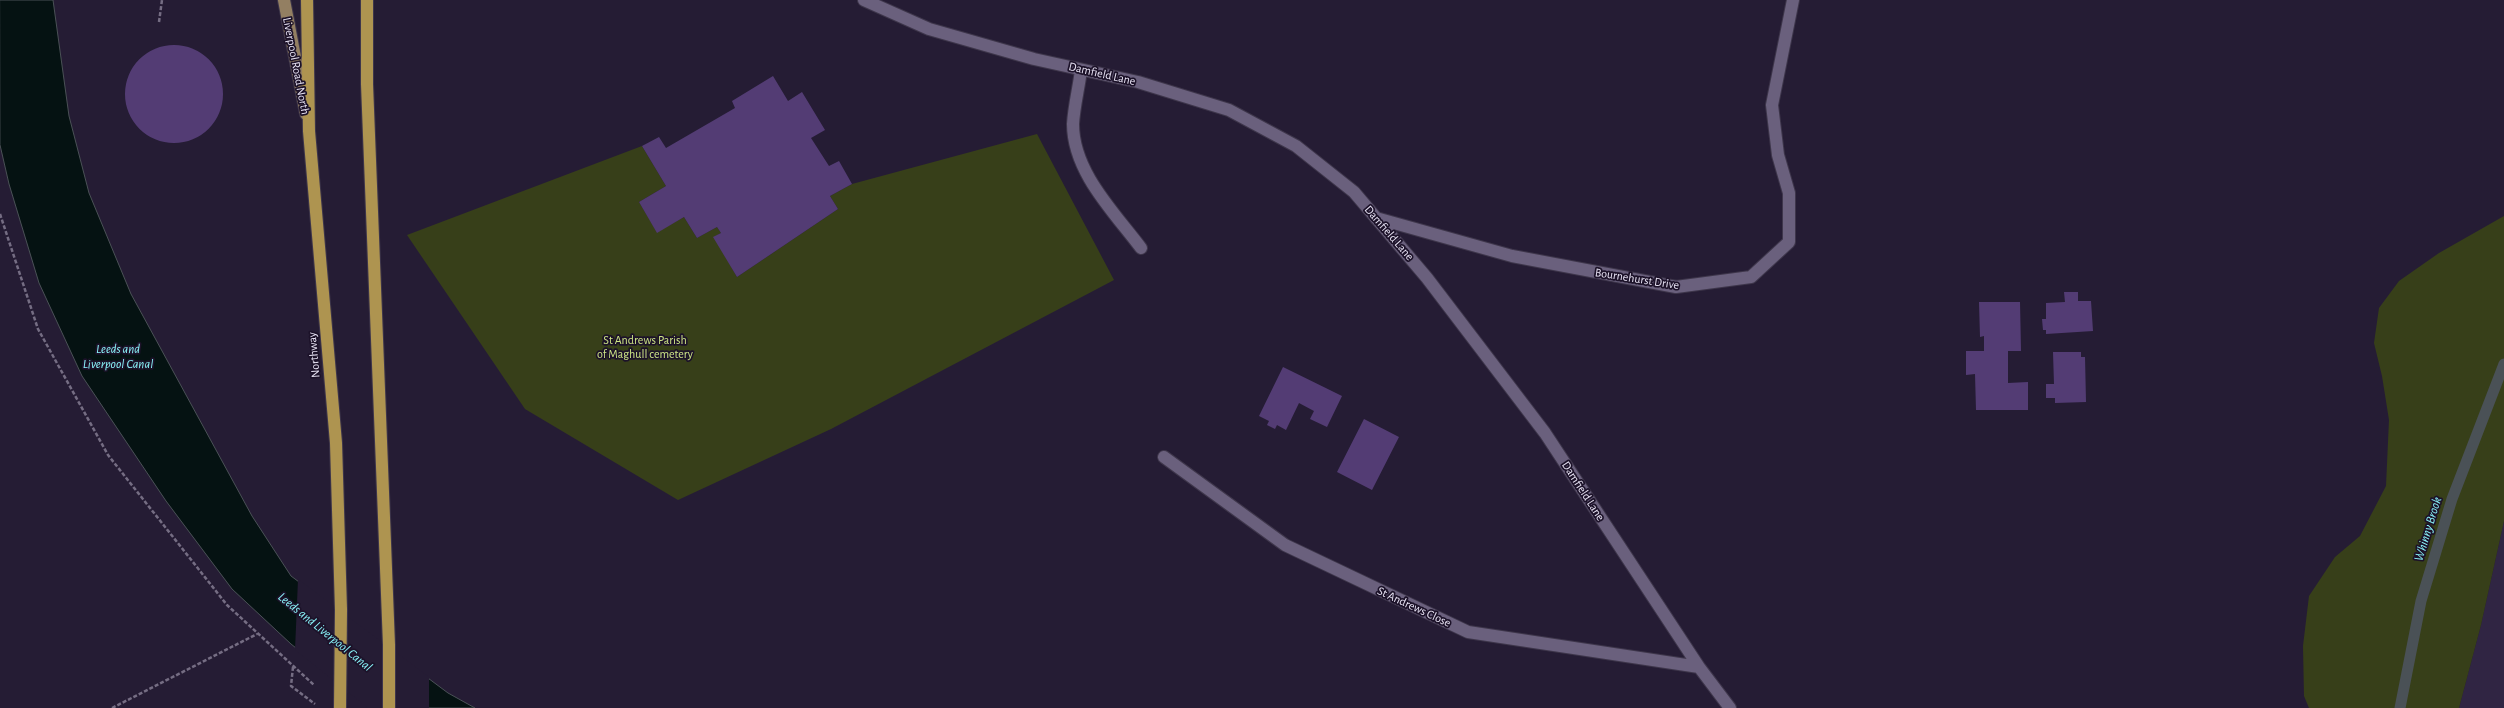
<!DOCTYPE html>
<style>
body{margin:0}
canvas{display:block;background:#251c34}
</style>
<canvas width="2504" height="708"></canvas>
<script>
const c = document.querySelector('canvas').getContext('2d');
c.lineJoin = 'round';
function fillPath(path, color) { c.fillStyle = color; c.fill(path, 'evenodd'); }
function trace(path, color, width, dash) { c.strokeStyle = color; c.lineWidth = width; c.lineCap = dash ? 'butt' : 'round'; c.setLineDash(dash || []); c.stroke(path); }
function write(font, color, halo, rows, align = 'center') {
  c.font = font + ' "Alegreya Sans",sans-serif'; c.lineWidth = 3.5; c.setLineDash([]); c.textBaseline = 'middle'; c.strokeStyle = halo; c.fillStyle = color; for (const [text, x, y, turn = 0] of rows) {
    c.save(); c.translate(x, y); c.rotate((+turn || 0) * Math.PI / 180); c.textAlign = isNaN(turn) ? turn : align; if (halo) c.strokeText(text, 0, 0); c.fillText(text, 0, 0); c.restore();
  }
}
const built = new Path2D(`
 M 2504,521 L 2504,708 L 2459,708 L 2481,625 Z`);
const green = new Path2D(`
 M 1037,134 L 1114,280 L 831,429 L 678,500 L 525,409 L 407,235 L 642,146 L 666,186 L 639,202 L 657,232 L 684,217 L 697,238 L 717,227 L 721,233 L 714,237 L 737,277 L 838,209 L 830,196 L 852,184 Z
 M 2504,216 L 2504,521 L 2481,625 L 2459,708 L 2309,708 L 2304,696 L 2303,646 L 2309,596 L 2335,557 L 2360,536 L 2386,486 L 2389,420 L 2382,376 L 2374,343 L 2379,308 L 2399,281 L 2439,253 Z`);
const water = new Path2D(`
 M 0,0 L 53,0 L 69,116 L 89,193 L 131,294 L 252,516 L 291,576 L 448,693 L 475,708 L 371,708 L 291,644 L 232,589 L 166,501 L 82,376 L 39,283 L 9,184 L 0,145 Z`);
const pier = new Path2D(`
 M 298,579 L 429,677 L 429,708 L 368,708 L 295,650 Z`);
const stream = new Path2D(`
 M 2400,708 L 2421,601 L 2452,499 L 2504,364`);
const building = new Path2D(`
 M125 94a49 49 0 1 1 98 0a49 49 0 1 1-98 0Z
 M 773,76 L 788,101 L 802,92 L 825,130 L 811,138 L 829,166 L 839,161 L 852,184 L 830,196 L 838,209 L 737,277 L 713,237 L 721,233 L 717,227 L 697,238 L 684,217 L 657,233 L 639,202 L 666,186 L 642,146 L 659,137 L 666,148 L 735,108 L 732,101 Z
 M 2064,292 L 2078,292 L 2078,301 L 2091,301 L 2093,331 L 2046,334 L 2046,330 L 2043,330 L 2042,319 L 2046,319 L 2046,303 L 2065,302 Z
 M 1979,302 L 2020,302 L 2021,351 L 2008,351 L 2008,383 L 2028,382 L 2028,410 L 1976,410 L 1975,374 L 1966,375 L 1966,351 L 1984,351 L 1984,336 L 1980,337 Z
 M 2053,352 L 2081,352 L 2081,357 L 2085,357 L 2086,402 L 2055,403 L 2055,398 L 2046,398 L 2046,384 L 2054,384 Z
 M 1283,367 L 1342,396 L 1327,427 L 1310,419 L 1314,411 L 1299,403 L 1286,430 L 1277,425 L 1275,429 L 1267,425 L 1269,421 L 1259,416 Z
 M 1364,419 L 1399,437 L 1372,490 L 1337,472 Z`);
const path = new Path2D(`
 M 159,22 L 162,0
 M 0,214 L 38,329 L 108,455 L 227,605 L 314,685
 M 293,667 L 291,686 L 315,704
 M 112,708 L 257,634`);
const lane = new Path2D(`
 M 1081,70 C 1079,87 1074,106 1073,124 C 1073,172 1114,212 1141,248
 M 1376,218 L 1512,256 L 1676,287 L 1751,277 L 1789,242 L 1789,193 L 1778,155 L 1772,105 L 1793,0`);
const street = new Path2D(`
 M 864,0 L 929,29 L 1034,59 L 1138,82 L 1229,110 L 1296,146 L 1354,192 L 1427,278 L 1545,433 L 1699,667 L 1730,708
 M 1164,457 L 1285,545 L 1468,632 L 1699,667`);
const primary = new Path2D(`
 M 284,0 L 306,114`);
const highway = new Path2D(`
 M 307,0 L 309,131 L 336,443 L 341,610
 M 367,0 L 367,84 L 389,645 L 389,708`);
const highwayBridge = new Path2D(`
 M 340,708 L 341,610`);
const streetNames = [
 ["Liverpool Road North",296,66,79],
 ["Damfield Lane",1102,74,13],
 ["Damfield Lane",1389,233,49],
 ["Bournehurst Drive",1637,279,9],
 ["Northway",314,355,-95],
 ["Damfield Lane",1583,491,57],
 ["St Andrews Close",1414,607,25]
];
const parkNames = [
 ["St Andrews Parish",645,340],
 ["of Maghull cemetery",645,354]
];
const waterNames = [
 ["Leeds and",118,349],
 ["Liverpool Canal",118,364],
 ["Whinny Brook",2428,529,-73],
 ["Leeds and Liverpool Canal",325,632,39]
];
fillPath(built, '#302543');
fillPath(green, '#373f19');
fillPath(water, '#051212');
trace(water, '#4a5156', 1);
fillPath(pier, '#251c34');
trace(stream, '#4a5156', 11);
fillPath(building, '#533c74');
trace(lane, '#3e364b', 14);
trace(street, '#3e364b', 14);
trace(primary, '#3e364b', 14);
trace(highway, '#3e364b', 14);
trace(path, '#756d83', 2.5, [4, 2]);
trace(lane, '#6a607d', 12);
trace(street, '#6a607d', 12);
trace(primary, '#937f62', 12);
trace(highway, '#ae9450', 12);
trace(highwayBridge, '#3e364b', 14, []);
trace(highwayBridge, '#ae9450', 12);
write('12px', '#eae5f6', '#1c1229', streetNames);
write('12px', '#cfe786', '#1c1229', parkNames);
write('italic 13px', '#8af5fa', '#1c1229', waterNames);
</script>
